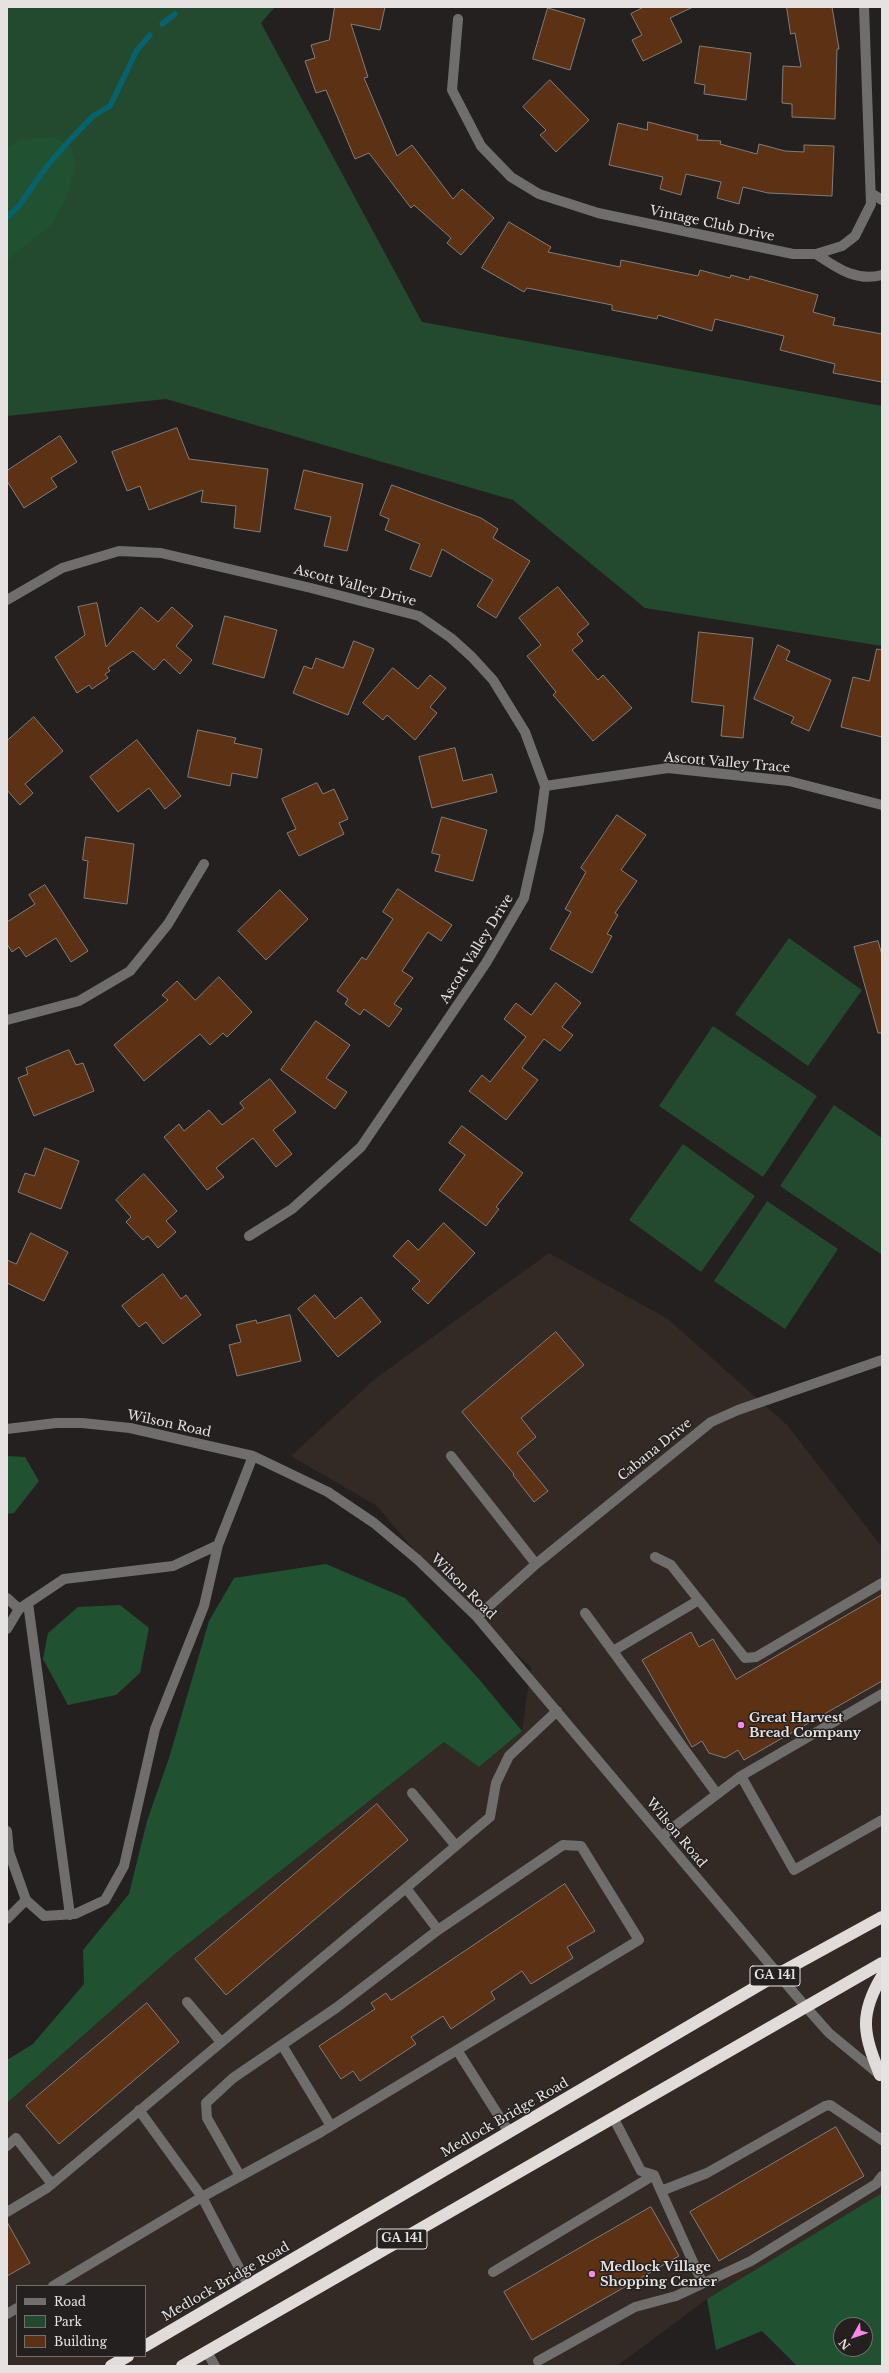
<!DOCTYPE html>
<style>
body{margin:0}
#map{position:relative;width:889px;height:2373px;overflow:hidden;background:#24201f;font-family:"Libre Baskerville",serif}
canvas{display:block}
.frame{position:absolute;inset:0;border:8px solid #e5e2e1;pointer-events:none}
.legend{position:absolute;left:16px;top:2285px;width:130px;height:72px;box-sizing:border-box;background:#24201f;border:1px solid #716e6d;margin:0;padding:5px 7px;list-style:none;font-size:12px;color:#e5e2e1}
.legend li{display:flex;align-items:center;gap:8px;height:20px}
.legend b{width:20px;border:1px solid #716e6d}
.north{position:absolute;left:833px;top:2317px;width:40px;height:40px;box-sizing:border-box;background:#24201f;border:1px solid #716e6d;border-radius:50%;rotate:230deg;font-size:11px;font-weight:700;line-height:16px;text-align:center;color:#e5e2e1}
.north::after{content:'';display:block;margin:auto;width:14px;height:18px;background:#f987e8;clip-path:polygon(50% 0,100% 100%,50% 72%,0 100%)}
</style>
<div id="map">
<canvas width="889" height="2373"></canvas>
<div class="frame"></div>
<ul class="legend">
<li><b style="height:5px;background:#706e6d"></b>Road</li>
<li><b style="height:11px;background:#23492f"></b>Park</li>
<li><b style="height:11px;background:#5d3113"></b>Building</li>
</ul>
<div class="north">N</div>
</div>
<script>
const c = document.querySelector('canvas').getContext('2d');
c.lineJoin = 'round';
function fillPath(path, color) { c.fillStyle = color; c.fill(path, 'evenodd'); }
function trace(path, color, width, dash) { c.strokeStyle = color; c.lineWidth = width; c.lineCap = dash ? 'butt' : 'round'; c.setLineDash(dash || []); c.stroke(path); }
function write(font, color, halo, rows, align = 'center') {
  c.font = font + ' "Libre Baskerville",serif'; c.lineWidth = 3; c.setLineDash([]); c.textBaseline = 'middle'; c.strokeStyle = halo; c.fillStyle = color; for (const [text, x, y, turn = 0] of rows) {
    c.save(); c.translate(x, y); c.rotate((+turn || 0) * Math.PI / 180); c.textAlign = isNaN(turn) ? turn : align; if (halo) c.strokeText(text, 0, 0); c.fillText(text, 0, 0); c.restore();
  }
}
const built = new Path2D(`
 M 549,1253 L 668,1319 L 787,1425 L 882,1547 L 882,2193 L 707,2299 L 617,2366 L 7,2366 L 7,2103 L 175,1954 L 444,1742 L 479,1767 L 522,1731 L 531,1667 L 459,1604 L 377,1506 L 291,1456 L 376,1378 ZM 17,2286 L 145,2286 L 145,2356 L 17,2356 Z`);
const green = new Path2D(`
 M 7,7 L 275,7 L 261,23 L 422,322 L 882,406 L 882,646 L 645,608 L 513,500 L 166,399 L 7,416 Z
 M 789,938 L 862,990 L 808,1066 L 735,1014 Z
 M 713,1026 L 817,1096 L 763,1177 L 659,1106 Z
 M 834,1105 L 882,1138 L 882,1255 L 780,1186 Z
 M 683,1144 L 755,1196 L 701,1272 L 629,1220 Z
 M 767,1201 L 838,1249 L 785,1329 L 714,1281 Z`);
const forest = new Path2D(`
 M 53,137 L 71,147 L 76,165 L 66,200 L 51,225 L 7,260 L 7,148 L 20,140 Z
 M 7,1456 L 25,1457 L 39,1481 L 14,1513 L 7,1514 Z
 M 326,1564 L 405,1598 L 478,1678 L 522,1731 L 479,1767 L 444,1742 L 175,1954 L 7,2103 L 7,2060 L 33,2044 L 84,1984 L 83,1950 L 129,1894 L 147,1821 L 169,1758 L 209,1621 L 234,1578 Z
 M 120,1605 L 149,1628 L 140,1673 L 116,1695 L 68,1705 L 43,1659 L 48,1633 L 78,1607 Z
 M 882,2193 L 882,2366 L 797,2366 L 762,2331 L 716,2350 L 707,2299 ZM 841,2325 L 865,2325 L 865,2349 L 841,2349 Z`);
const stream = new Path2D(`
 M 162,24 L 175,14
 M 7,217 L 19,206 L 44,170 L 67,143 L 93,116 L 110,106 L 137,50 L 150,35`);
const building = new Path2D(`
 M 335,7 L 385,7 L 380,30 L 351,24 L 368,77 L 364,78 L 397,156 L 412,145 L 453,199 L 462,189 L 494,218 L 461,255 L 447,243 L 451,238 L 414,205 L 411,208 L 369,153 L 355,159 L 326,90 L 316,93 L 305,61 L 315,58 L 311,45 L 329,40 Z
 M 644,7 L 693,7 L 670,18 L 682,42 L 643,61 L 632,40 L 642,35 L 631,14 Z
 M 787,7 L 832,7 L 839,49 L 837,49 L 835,119 L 792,117 L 792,104 L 782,103 L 783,66 L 801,67 L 795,33 L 791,34 Z
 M 548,8 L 585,19 L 570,70 L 533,59 Z
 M 700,46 L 751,53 L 746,100 L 704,94 L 705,85 L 695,83 Z
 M 550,80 L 589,120 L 556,152 L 540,135 L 546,130 L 523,107 Z
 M 648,122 L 698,135 L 697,140 L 721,141 L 720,144 L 757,154 L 759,144 L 785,151 L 804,152 L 804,145 L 834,146 L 832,196 L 768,193 L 743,187 L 739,204 L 717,198 L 721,182 L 686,174 L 681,195 L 660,189 L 663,177 L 609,165 L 618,123 L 647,130 Z
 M 509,222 L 551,247 L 548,252 L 620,267 L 621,260 L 698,276 L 700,270 L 730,278 L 731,275 L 749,280 L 750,276 L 818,295 L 813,312 L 835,318 L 833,325 L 882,334 L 882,382 L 833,373 L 835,364 L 780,350 L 784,336 L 715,319 L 712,331 L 658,315 L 657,319 L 612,310 L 612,305 L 527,288 L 524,292 L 482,268 Z
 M 177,428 L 189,459 L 268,469 L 260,532 L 234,528 L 236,506 L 201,502 L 203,490 L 149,510 L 140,486 L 127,491 L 112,452 Z
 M 60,436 L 77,462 L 51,478 L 57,487 L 24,508 L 7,481 L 7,471 Z
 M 304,470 L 363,484 L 347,551 L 324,546 L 331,517 L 295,509 Z
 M 392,485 L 481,518 L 498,529 L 493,538 L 530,561 L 496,618 L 477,606 L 493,580 L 442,549 L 431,577 L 410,569 L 420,544 L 385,530 L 389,519 L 380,515 Z
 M 558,587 L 589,624 L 577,634 L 583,641 L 572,650 L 598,680 L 603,675 L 632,708 L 593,741 L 553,695 L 556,692 L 527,656 L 541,645 L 519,618 Z
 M 97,603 L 106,647 L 141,607 L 158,622 L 172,607 L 193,626 L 176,646 L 192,660 L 180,674 L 164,659 L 154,670 L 133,651 L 108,668 L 110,671 L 105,674 L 108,678 L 92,689 L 89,685 L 77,693 L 55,657 L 85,635 L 78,607 Z
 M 225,616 L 277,630 L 264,678 L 213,664 Z
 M 699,632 L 753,638 L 743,738 L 721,736 L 724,706 L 692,702 Z
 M 354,641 L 374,649 L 348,715 L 293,693 L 304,666 L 312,669 L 316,658 L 343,668 Z
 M 778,645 L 790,651 L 786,660 L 831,680 L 809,731 L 791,723 L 794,717 L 754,699 Z
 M 877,649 L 882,650 L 882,737 L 841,727 L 853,677 L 869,681 Z
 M 393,668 L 418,689 L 430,675 L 446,688 L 430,707 L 437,713 L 415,740 L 387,715 L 383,720 L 363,703 Z
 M 34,717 L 63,751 L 25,784 L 33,793 L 20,805 L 7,790 L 7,741 Z
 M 198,730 L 236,738 L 234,743 L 262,749 L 257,778 L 232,773 L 230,786 L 188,777 Z
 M 137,740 L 181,796 L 165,809 L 149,788 L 118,812 L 90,777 Z
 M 455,748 L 463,781 L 492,774 L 497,792 L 432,808 L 419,757 Z
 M 317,783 L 323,794 L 334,789 L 348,819 L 339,823 L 344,834 L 299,856 L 287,833 L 296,829 L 282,799 Z
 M 617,815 L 646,835 L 621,870 L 637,881 L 615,913 L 618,915 L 607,934 L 612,936 L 592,973 L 550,949 L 571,912 L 565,909 L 586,872 L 581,868 Z
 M 442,817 L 487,830 L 473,881 L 435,871 L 440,855 L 432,853 Z
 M 86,837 L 134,844 L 127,904 L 84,898 L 88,861 L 83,860 Z
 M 45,885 L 88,951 L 71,962 L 56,938 L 26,957 L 19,947 L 12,952 L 7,944 L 7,922 L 35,904 L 29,895 Z
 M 398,889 L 452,925 L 441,941 L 428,932 L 402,971 L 413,978 L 394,1004 L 402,1009 L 389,1027 L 364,1009 L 360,1015 L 345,1004 L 348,999 L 337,991 L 362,957 L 366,960 L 393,919 L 383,912 Z
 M 280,890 L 308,919 L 266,960 L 238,931 Z
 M 878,941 L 882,955 L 882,1033 L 878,1033 L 854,947 Z
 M 219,977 L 252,1012 L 227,1037 L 223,1033 L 210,1045 L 200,1034 L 144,1081 L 114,1045 L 168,1000 L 162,995 L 177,981 L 195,1000 Z
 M 556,983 L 581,1003 L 562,1027 L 573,1035 L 560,1051 L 544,1039 L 522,1068 L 538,1080 L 506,1120 L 469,1091 L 482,1075 L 490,1082 L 526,1037 L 504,1019 L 516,1003 L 531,1015 Z
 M 316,1021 L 350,1045 L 326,1078 L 347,1092 L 335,1109 L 281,1070 Z
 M 69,1050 L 76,1065 L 83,1063 L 94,1091 L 34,1116 L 18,1078 L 28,1074 L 26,1068 Z
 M 270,1079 L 296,1112 L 273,1130 L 292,1154 L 276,1167 L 253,1138 L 216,1168 L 224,1177 L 207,1190 L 164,1137 L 179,1124 L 184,1131 L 209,1110 L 222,1125 L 244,1108 L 240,1103 Z
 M 462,1126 L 523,1173 L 496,1207 L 499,1209 L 486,1226 L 439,1190 L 465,1155 L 449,1143 Z
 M 45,1148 L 79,1161 L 61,1209 L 18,1192 L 25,1173 L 34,1176 Z
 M 144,1174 L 177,1211 L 166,1221 L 176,1232 L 158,1248 L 148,1236 L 143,1240 L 126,1222 L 131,1217 L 116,1200 Z
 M 444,1223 L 475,1253 L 428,1304 L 412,1289 L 420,1281 L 393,1256 L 408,1240 L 418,1250 Z
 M 31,1233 L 68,1252 L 44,1301 L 7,1283 L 7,1260 L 16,1264 Z
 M 163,1274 L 181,1299 L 186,1295 L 201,1315 L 163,1344 L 146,1322 L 139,1327 L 122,1306 Z
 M 315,1295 L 335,1319 L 361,1297 L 381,1322 L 338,1357 L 298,1309 Z
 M 290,1315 L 301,1361 L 237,1376 L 229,1345 L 241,1342 L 236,1325 L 256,1320 L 257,1323 Z
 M 556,1332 L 584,1365 L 521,1418 L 536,1437 L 517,1453 L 548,1491 L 534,1502 L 513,1475 L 514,1474 L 462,1412 Z
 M 882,1595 L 882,1681 L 744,1760 L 738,1750 L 725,1758 L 709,1753 L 702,1741 L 692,1747 L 642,1660 L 691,1632 L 699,1647 L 713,1639 L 736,1679 Z
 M 377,1804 L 408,1840 L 226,1995 L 195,1959 Z
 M 565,1884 L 595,1931 L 567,1947 L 573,1958 L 531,1984 L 522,1971 L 491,1992 L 495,1999 L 451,2029 L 443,2016 L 411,2037 L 416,2044 L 360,2081 L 353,2071 L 341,2079 L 319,2046 L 375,2009 L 371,2003 L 386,1993 L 391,2000 Z
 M 147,2003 L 179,2042 L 59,2144 L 26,2106 Z
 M 836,2127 L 864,2176 L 719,2261 L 690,2212 Z
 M 651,2207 L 679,2256 L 532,2340 L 504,2292 Z
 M 7,2222 L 30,2263 L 7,2276 Z`);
const minor = new Path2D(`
 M 458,19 L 452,90 L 481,146 L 511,177 L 539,194 L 598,213 L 793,254 L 816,254 L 842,246 L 855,236 L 871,204 L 864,7
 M 871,193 L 882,200
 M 816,254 C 837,268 856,282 882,275
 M 7,600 L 62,568 L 119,551 L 161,553 L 311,588 L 419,616 L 451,638 L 472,657 L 493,680 L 525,732 L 545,786 L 539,831 L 524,898 L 486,963 L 361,1147 L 292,1209 L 249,1236
 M 545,786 L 668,768 L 789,781 L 882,805
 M 7,1020 L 79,1001 L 130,971 L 168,924 L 204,864
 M 7,1429 L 56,1423 L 82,1423 L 130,1428 L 253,1456 L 328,1492 L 374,1523 L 418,1560 L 477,1617 L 805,2006 L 829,2033 L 881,2076
 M 451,1456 L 536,1564
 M 655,1557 L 671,1565 L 745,1658 L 756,1657 L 882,1583
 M 7,1598 L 19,1609
 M 28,1603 L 70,1915
 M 585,1613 L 717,1794
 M 477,1617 L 536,1564 L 711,1422 L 738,1410 L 882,1360
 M 7,1629 L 19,1609 L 64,1579 L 173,1566 L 218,1545
 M 613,1651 L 699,1600
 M 741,1776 L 882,1694
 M 412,1793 L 456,1846
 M 7,1831 L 9,1852 L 26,1900 L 44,1916 L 75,1914 L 105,1900 L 124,1866 L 155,1729 L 204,1606 L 218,1545 L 253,1456
 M 662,1836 L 741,1776 L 794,1870 L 882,1820
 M 7,1919 L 26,1900
 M 187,2002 L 221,2042
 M 282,2045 L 331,2126
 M 139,2110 L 202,2197 L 248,2285
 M 613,2117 L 641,2171 L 654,2175 L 661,2191 L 707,2173 L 825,2106 L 830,2105 L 882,2140
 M 509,2132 L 457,2050 L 639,1940 L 581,1846 L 563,1845 L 438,1930 L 406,1888 L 490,1817 L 496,1783 L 509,1756 L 557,1711
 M 7,2146 L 16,2138 L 52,2184
 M 240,2176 L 207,2118 L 206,2103 L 233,2078 L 336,2008 L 438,1930
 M 661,2191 L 702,2282
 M 7,2212 L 47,2188 L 406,1888
 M 493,2272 L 654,2175
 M 53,2286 L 202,2197 L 321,2132 L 457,2050
 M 7,2314 L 17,2308
 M 207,2352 L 215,2366
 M 538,2361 L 635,2307 L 676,2296 L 751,2261 L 876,2184 L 882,2176`);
const highway = new Path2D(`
 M 880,2075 C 864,2035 858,2016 882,1976
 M 145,2346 L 778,1974 L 882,1917
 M 111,2366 L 128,2356
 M 182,2366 L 882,1963`);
const markers = [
 [741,1725,4,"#f987e8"],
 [592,2274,4,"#f987e8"]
];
const shields = [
 [775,1976,50],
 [402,2239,50]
];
const shieldNames = [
 ["GA 141",775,1976],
 ["GA 141",402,2239]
];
const streetNames = [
 ["Vintage Club Drive",712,224,12],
 ["Ascott Valley Drive",355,586,15],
 ["Ascott Valley Trace",727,763,5],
 ["Ascott Valley Drive",477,949,-58],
 ["Wilson Road",169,1424,12],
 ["Cabana Drive",655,1450,-39],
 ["Wilson Road",463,1587,45],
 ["Wilson Road",676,1833,50],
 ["Medlock Bridge Road",505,2118,-30],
 ["Medlock Bridge Road",226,2282,-30]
];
const poiNames = [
 ["Great Harvest",749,1718],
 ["Bread Company",749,1733],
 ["Medlock Village",600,2267],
 ["Shopping Center",600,2282]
];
fillPath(built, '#332925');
fillPath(green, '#23492f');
fillPath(forest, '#205232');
trace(stream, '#06626d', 5.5);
fillPath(building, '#5d3113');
trace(building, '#817d7a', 1);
trace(minor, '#706e6d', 10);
trace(highway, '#e1dbd9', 12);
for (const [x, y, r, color] of markers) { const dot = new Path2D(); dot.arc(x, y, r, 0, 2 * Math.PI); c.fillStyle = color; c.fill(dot); trace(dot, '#24201f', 1.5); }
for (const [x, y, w] of shields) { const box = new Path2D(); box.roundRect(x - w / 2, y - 10, w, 20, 3); c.fillStyle = '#24201f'; c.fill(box); trace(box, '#e5e2e1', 1); }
write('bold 12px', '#e5e2e1', null, shieldNames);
write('13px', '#e5e2e1', '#24201f', streetNames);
write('bold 13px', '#e5e2e1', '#24201f', poiNames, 'left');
</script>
